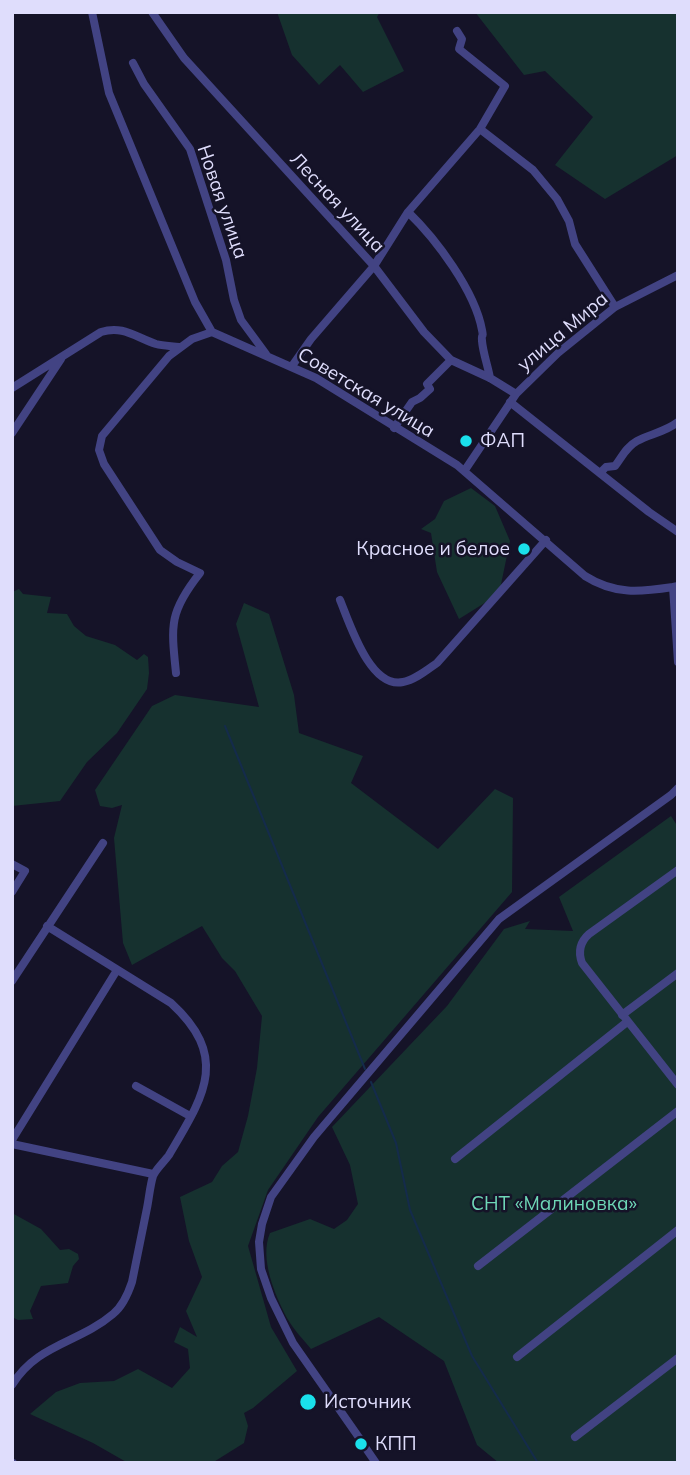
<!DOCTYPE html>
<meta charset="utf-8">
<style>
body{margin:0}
#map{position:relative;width:690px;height:1475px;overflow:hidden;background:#151328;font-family:Mulish,sans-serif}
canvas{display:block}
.frame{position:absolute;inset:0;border:14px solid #dfddfc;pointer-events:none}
</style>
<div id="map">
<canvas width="690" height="1475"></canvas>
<div class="frame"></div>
</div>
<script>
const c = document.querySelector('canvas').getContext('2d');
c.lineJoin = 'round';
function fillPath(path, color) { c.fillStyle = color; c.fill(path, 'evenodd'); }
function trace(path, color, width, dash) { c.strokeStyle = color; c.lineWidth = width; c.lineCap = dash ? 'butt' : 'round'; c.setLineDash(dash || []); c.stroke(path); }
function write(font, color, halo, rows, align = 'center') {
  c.font = font + ' Mulish,sans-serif'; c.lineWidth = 5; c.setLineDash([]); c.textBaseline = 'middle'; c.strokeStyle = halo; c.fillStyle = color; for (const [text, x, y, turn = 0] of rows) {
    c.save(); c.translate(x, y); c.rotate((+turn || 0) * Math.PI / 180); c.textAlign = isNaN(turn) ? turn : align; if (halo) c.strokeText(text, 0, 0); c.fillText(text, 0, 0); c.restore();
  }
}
const green = new Path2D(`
 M 277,12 L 380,12 L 377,17 L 404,71 L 363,92 L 340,65 L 319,85 L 292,55 Z
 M 475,12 L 678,12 L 678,155 L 605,199 L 555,165 L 593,117 L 545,71 L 524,75 Z
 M 471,488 L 495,506 L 510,541 L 499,594 L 459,619 L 437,572 L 431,533 L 421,529 L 435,519 L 444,501 Z
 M 19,589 L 23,594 L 51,597 L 47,613 L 67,614 L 74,626 L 86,636 L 115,645 L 137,660 L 144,654 L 148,657 L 149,673 L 147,689 L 117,733 L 87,762 L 60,801 L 12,806 L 12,592 Z
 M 244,603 L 269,614 L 294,695 L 299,733 L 363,756 L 351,783 L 438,849 L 495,789 L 513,798 L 512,892 L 318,1117 L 268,1190 L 248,1246 L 271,1327 L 297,1371 L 253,1408 L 244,1413 L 248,1426 L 244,1443 L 212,1463 L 128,1463 L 93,1443 L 30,1414 L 56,1392 L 80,1383 L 114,1381 L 138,1369 L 172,1388 L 190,1368 L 188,1349 L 174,1342 L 180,1327 L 197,1337 L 186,1311 L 202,1277 L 189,1241 L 180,1197 L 212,1182 L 222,1166 L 238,1152 L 248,1116 L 257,1068 L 262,1016 L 235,971 L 222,958 L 202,926 L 132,965 L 123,943 L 114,838 L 122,805 L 112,808 L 100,806 L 95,790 L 152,706 L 175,695 L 259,707 L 236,624 Z
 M 671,816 L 678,827 L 678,1463 L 499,1463 L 477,1445 L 444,1361 L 379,1317 L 311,1349 C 303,1339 293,1329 287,1318 C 275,1295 259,1258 270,1233 L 310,1219 L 334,1229 L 347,1220 L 358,1204 L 350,1165 L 332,1127 L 447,1006 L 504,929 L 530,921 L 525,929 L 573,931 L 559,897 Z
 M 12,1213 L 41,1229 L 60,1250 L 69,1249 L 78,1254 L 79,1259 L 73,1266 L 68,1283 L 41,1286 L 30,1311 L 33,1319 L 18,1320 L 12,1317 Z`);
const stream = new Path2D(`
 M 225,726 L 365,1069
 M 371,1082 L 396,1143 L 410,1210 L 472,1356 L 538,1463`);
const minor = new Path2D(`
 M 92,12 L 109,93 L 195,302 L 212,332
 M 152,12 L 184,58 L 374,266 L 424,332 L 451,360 L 490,378 L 516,394
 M 133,63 L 144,84 L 190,149 L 226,260 L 234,300 L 241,320 L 266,354
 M 480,129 L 533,170 L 557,199 L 569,221 L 575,244 L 615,307
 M 408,212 C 436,239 475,291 482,330 C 484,340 481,331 482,341 C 483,353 488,366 490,378
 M 292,366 L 311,339 L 374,266 L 408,212 L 480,129 L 505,86 L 459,49 L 462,39 L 457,31
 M 12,388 L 101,332 C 123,325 135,337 156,344 C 163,346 172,346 179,347
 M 510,402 L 649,512 L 678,532
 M 394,428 L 412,402 L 420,398 L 430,389 L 427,384 L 451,360
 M 12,433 L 61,359
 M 465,470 L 516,394 L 558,353 L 615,307 L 678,275
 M 600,473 L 606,467 L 615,466 C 622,457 626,447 637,441 C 650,434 665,432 678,422
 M 678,586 L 673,587 L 678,662
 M 340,600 C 350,624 370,689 403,682 C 415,680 427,670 437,663 L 546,540
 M 176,673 C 171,625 169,612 200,573 L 177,562 L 160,550 L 104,464 L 99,450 L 102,436 L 169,356 L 192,339 L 212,332 L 316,378 L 457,465 L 585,576 C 615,595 640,592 673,587
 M 12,864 L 25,871 L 12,892
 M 678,870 L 589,934 C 580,942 578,952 582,963 L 678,1085
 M 12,981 L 103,843
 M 622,1015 L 678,973
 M 136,1086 L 190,1116
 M 12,1140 L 117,970
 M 12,1144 L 153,1174
 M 455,1159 L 627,1022
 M 478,1266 L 678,1111
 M 517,1357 L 678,1230
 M 12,1385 C 37,1344 79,1343 113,1314 C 123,1306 128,1294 132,1282 C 137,1257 142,1233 147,1208 C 149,1198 150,1186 153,1176 C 156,1169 164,1162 169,1155 C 203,1097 231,1058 171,1003 L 47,926
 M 575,1437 L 678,1358
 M 360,1439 L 293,1343 L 271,1298 L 261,1269 L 259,1242 L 262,1224 L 271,1197 L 314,1137 L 499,919 L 671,795 L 678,788
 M 365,1447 L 376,1463
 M 12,1463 L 13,1463`);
const markers = [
 [466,441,7,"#1ae0eb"],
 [524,549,7,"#1ae0eb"],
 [308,1402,9,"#1ae0eb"],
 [361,1444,7,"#1ae0eb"]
];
const streetNames = [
 ["Новая улица",222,202,71],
 ["Лесная улица",337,203,47],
 ["улица Мира",563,332,-40],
 ["Советская улица",366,393,31]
];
const poiNames = [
 ["ФАП",480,441],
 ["Красное и белое",510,549,"right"],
 ["Источник",324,1402],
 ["КПП",375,1444]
];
const parkNames = [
 ["СНТ «Малиновка»",554,1204]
];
fillPath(green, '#16312f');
trace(stream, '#142b4b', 2);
trace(minor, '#424383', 8);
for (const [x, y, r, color] of markers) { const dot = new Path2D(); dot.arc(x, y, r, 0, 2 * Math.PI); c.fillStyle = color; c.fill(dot); trace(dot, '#151328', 2.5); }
write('19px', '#dfddfc', '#151328', streetNames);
write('19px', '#dfddfc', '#151328', poiNames, 'left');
write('19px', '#6ed7b7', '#151328', parkNames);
</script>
